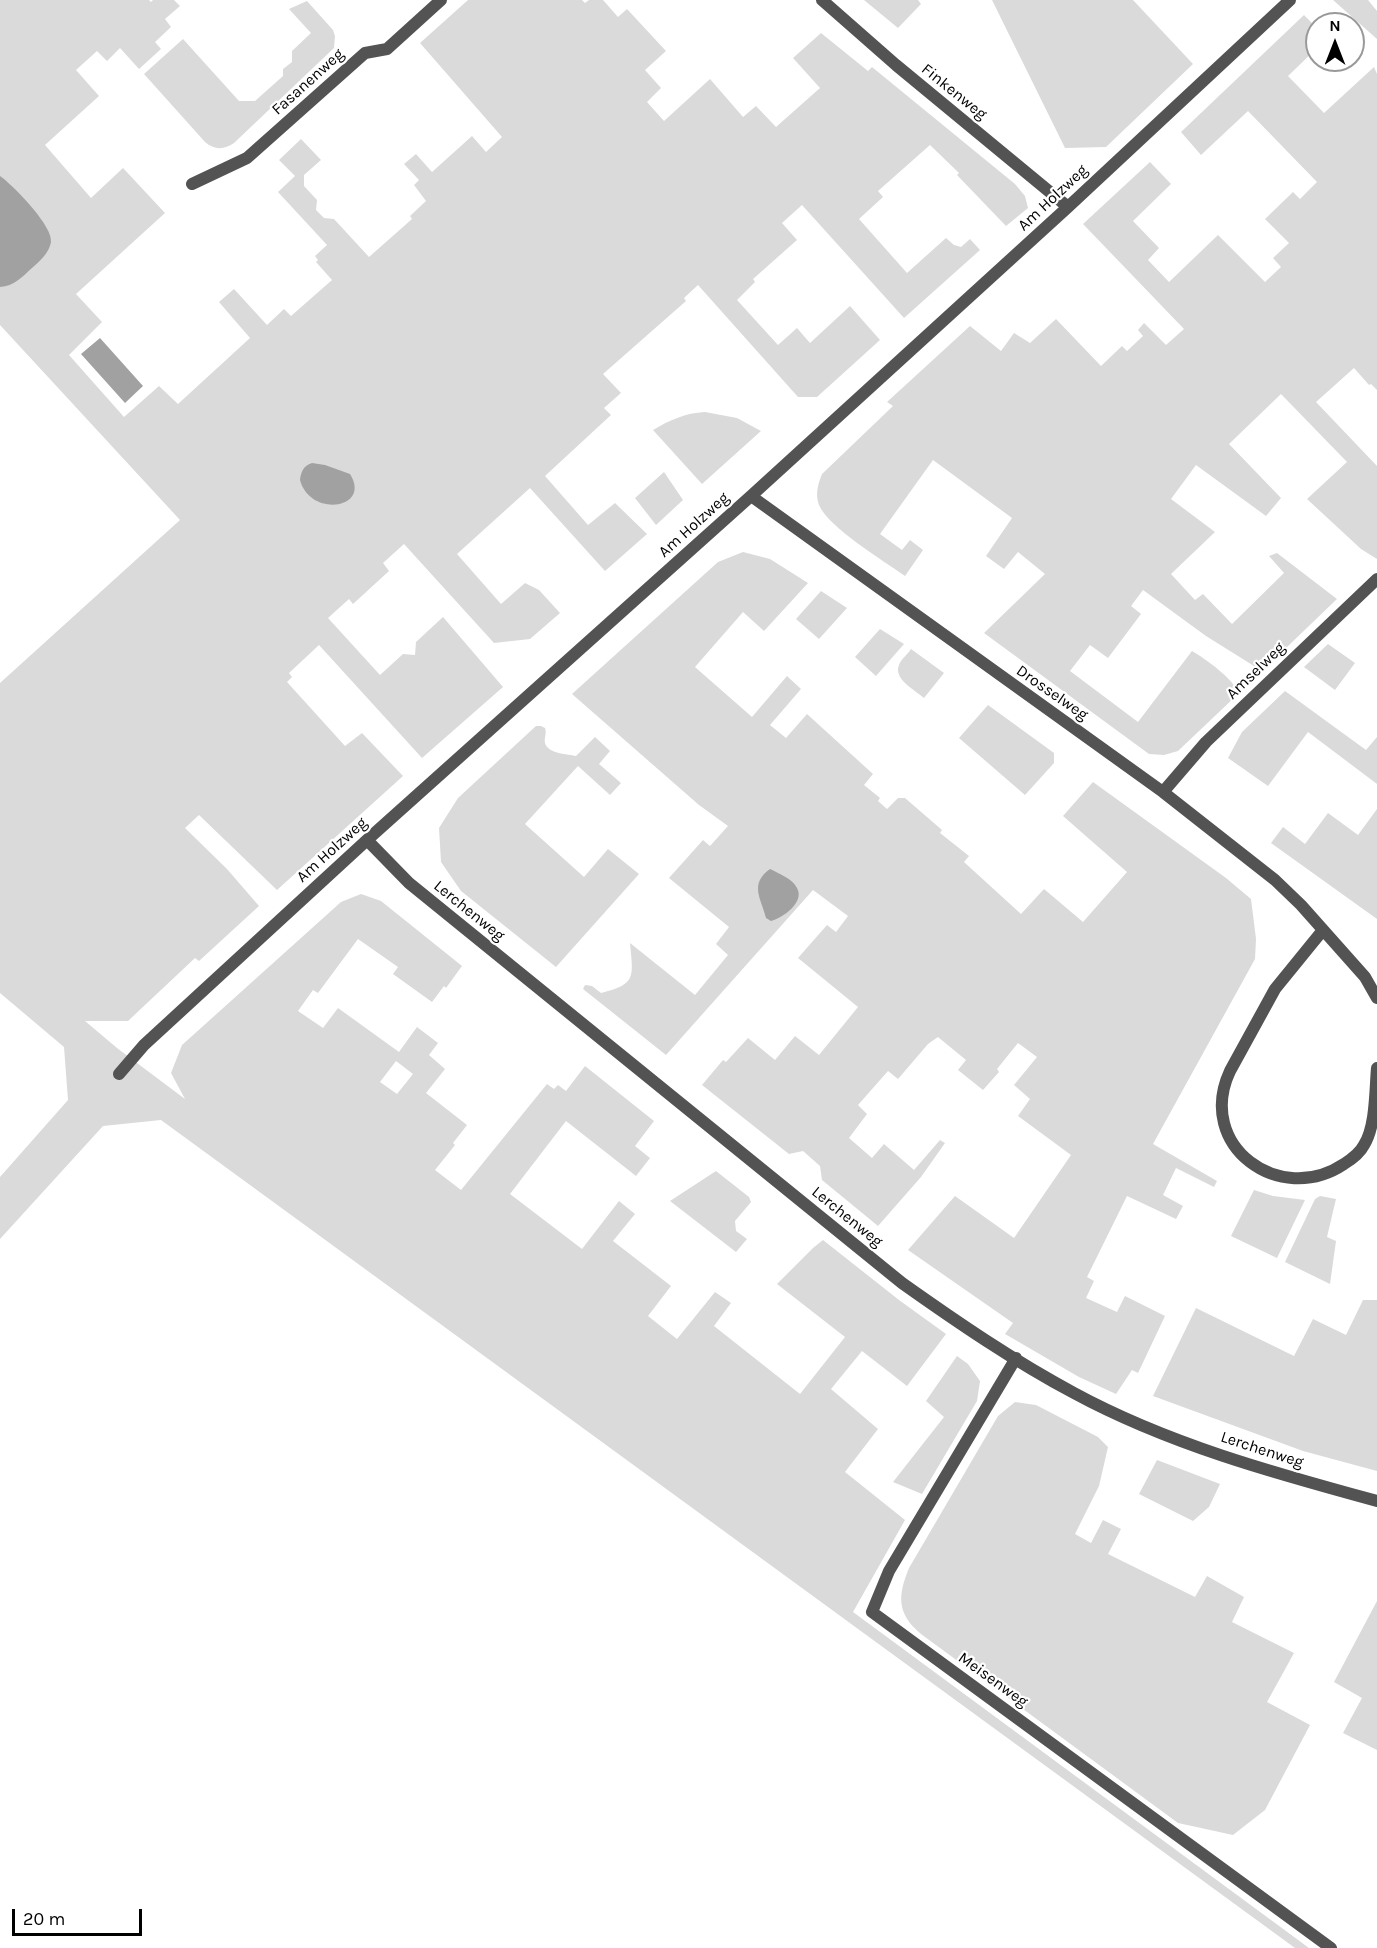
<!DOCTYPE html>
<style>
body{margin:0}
#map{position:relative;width:1377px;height:1948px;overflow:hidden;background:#fff;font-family:Karla,sans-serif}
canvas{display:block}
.north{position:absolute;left:1305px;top:12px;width:60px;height:60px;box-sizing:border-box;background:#fff;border:2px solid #999;border-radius:50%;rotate:0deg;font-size:16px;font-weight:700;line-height:24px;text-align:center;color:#000}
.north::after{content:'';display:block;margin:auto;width:21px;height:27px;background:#000;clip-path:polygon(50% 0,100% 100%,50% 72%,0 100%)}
.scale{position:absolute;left:12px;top:1909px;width:130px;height:27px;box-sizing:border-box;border:3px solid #000;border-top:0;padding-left:8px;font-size:18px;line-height:21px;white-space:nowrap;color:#000;-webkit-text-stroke:4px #fff;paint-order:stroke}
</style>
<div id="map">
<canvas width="1377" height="1948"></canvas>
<div class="north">N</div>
<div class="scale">20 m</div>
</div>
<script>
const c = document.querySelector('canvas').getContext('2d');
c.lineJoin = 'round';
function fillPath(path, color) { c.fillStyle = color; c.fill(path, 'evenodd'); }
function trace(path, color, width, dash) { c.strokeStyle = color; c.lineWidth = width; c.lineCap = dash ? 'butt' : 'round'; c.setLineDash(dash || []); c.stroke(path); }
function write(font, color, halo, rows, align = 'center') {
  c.font = font + ' Karla,sans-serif'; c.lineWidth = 4.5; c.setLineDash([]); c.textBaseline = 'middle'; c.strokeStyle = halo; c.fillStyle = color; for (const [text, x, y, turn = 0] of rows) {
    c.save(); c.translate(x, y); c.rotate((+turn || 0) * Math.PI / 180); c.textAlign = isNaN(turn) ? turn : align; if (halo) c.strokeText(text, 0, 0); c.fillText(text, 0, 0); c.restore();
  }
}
const green = new Path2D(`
 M 0,0 L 149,0 L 151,2 L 153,0 L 174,0 L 180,6 L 165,19 L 171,27 L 155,42 L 161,49 L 139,69 L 120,48 L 107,61 L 97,51 L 76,70 L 99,96 L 45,145 L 91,198 L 123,168 L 165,213 L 76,294 L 102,322 L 69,355 L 124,417 L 159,386 L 178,404 L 250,338 L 219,302 L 234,289 L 267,325 L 284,309 L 291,316 L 332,280 L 316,262 L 318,260 L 315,256 L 327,245 L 278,192 L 295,176 L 279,160 L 301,139 L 321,160 L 304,175 L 304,186 L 317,200 L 316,210 L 324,218 L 334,219 L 369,257 L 412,219 L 410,216 L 426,201 L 414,185 L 419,180 L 404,164 L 416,154 L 432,172 L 472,136 L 486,152 L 502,137 L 420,43 L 468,0 L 582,0 L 585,3 L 589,0 L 603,0 L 618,17 L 627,9 L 666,51 L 645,70 L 661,88 L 647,102 L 664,121 L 710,79 L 743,117 L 756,106 L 776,127 L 820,88 L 793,58 L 821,33 L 868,71 L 872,67 L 1015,184 L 1025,196 L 1028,208 L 1006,226 L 957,175 L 959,173 L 930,145 L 878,191 L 883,197 L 859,219 L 907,273 L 946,238 L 954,245 L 961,247 L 970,239 L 980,250 L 904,318 L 802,205 L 782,223 L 797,240 L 753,279 L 755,282 L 737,300 L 778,345 L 797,328 L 810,343 L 850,306 L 880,340 L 817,397 L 798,397 L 698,285 L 684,298 L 686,301 L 603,374 L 621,393 L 604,408 L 611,415 L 545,476 L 588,525 L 615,503 L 647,534 L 605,571 L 530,488 L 457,554 L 501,604 L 525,583 L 539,590 L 560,613 L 530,639 L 494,643 L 404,544 L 383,563 L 389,571 L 353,604 L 349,599 L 328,618 L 380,675 L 403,654 L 415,655 L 416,642 L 443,617 L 503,687 L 422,758 L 319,645 L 289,673 L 292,677 L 287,682 L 345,746 L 362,733 L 403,776 L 277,890 L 199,815 L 185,828 L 227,869 L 259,906 L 199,961 L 195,958 L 128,1021 L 85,1021 L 117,1048 L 185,1099 L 171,1073 L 182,1045 L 341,902 L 361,894 L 381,901 L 462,966 L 446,988 L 444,986 L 432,1002 L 393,974 L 398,967 L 358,939 L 318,993 L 313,990 L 298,1011 L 323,1028 L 338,1008 L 399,1052 L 417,1027 L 438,1043 L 429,1055 L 445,1069 L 426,1093 L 467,1125 L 453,1143 L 455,1145 L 435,1170 L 461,1190 L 547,1084 L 554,1089 L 558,1085 L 566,1091 L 585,1066 L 654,1121 L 635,1146 L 650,1158 L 636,1176 L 566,1121 L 510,1194 L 582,1249 L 619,1201 L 635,1214 L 613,1241 L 671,1286 L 648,1316 L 677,1339 L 715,1292 L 731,1303 L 714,1326 L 800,1394 L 845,1337 L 777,1284 L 813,1248 L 823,1240 L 899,1300 L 946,1334 L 907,1386 L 862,1351 L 831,1389 L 878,1429 L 845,1472 L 905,1520 L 853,1612 L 1309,1948 L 1295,1948 L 161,1120 L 103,1126 L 0,1239 L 0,1177 L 68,1100 L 64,1047 L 0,993 L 0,683 L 180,520 L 0,325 ZM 396,1061 L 413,1074 L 397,1094 L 380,1082 Z
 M 864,0 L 918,0 L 921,4 L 898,28 Z
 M 992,0 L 1133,0 L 1193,64 L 1106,147 L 1065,148 Z
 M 1333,0 L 1368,0 L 1377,11 L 1377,39 Z
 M 307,1 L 333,30 L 335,36 L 334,48 L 234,143 C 224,150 214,150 205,142 L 144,74 L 183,39 L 239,101 L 255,101 L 283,76 L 283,69 L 292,62 L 292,51 L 311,33 L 289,9 Z
 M 1304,15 L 1317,28 L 1317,48 L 1288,76 L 1324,113 L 1374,67 L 1377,74 L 1377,390 L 1371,384 L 1369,385 L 1354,368 L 1316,402 L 1377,466 L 1377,559 L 1361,549 L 1307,499 L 1347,462 L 1281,394 L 1229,444 L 1281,498 L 1266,516 L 1196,465 L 1171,499 L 1215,532 L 1171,574 L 1195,600 L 1203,594 L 1232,624 L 1284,573 L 1269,556 L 1277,553 L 1337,599 L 1262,671 L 1206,636 L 1143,590 L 1131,606 L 1141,614 L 1108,658 L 1090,645 L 1070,671 L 1138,722 L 1192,651 C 1204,658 1236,680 1238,694 L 1178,751 L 1164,755 L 1149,754 L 984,633 L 1045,574 L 1018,552 L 1004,569 L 986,556 L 1012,518 L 933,460 L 880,534 L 902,550 L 910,540 L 923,550 L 905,576 C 884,561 828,527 819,505 C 815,494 818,484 822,474 L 893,406 L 887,402 L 970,326 L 1001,351 L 1014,333 L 1030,343 L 1056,319 L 1101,366 L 1122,346 L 1127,351 L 1143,336 L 1138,330 L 1144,323 L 1166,345 L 1184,329 L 1083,224 L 1150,162 L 1171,184 L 1133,221 L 1159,248 L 1148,260 L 1169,282 L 1218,235 L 1265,282 L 1281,267 L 1273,258 L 1289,243 L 1265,219 L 1293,192 L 1300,199 L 1317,182 L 1248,111 L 1201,155 L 1181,132 Z
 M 705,412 L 737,418 L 761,431 L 702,484 L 653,430 C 670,420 685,413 705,412 Z
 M 664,472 L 683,500 L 656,525 L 635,498 Z
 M 743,552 L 770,559 L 808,583 L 764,631 L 743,612 L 695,667 L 752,717 L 787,676 L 801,689 L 770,725 L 786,738 L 807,714 L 873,774 L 864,785 L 880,798 L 878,801 L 887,809 L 898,798 L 905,798 L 942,830 L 940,833 L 969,856 L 964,862 L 1021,914 L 1044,889 L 1083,922 L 1127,872 L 1063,816 L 1093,782 L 1226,878 L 1251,899 L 1256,939 L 1255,959 L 1153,1144 L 1217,1181 L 1214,1187 L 1176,1168 L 1163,1195 L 1183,1206 L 1176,1219 L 1127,1196 L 1087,1277 L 1094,1281 L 1086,1298 L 1117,1312 L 1125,1296 L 1165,1316 L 1138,1373 L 1132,1370 L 1116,1394 L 1079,1377 L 1005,1334 L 1013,1323 L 908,1250 L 955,1196 L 1014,1238 L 1071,1155 L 1018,1116 L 1030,1099 L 1014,1085 L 1037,1057 L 1018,1043 L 997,1069 L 999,1072 L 983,1090 L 958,1070 L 966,1060 L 938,1037 L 928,1044 L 898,1079 L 888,1071 L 858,1105 L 867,1114 L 849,1138 L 872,1158 L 884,1144 L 914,1170 L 940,1140 L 945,1143 L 921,1177 L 878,1226 L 822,1180 L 820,1166 L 803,1151 L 789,1154 L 702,1085 L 723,1060 L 726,1062 L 748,1038 L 775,1060 L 795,1036 L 819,1055 L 858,1007 L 798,958 L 827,925 L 836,932 L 848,916 L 813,890 L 666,1055 L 583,989 L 585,985 L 592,986 L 601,993 C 637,984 633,977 630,943 L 695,995 L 728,955 L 716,944 L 729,927 L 669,878 L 703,840 L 710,846 L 728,826 L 699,805 L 572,694 L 718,562 Z
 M 821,591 L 847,608 L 819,639 L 796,619 Z
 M 880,629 L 904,644 L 876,676 L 855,657 Z
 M 1328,644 L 1355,663 L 1335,690 L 1304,667 Z
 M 911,649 L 944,673 L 924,698 C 915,690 893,679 899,665 C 901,659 908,654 911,649 Z
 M 1285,691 L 1366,750 L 1377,737 L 1377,784 L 1308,732 L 1268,786 L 1228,758 L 1242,732 Z
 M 988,705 L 1054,753 L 1054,763 L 1025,795 L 959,738 Z
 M 536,726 L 541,726 L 545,728 C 547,733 544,738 545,743 C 548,754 568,754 576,756 L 595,737 L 610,751 L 599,764 L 621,783 L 610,795 L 578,766 L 525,824 L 584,877 L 608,849 L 639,874 L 556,967 L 461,891 L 441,862 L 439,828 L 458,798 Z
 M 1377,809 L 1377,919 L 1271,843 L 1283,827 L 1305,844 L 1328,813 L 1358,835 Z
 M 716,1171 L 749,1197 L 751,1202 L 735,1221 L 736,1231 L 747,1239 L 736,1252 L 670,1201 Z
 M 1254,1190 L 1273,1196 L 1305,1200 L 1277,1258 L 1231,1236 Z
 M 1320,1196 L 1336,1199 L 1327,1237 L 1336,1241 L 1330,1284 L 1285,1262 L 1315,1199 Z
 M 1363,1300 L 1377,1300 L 1377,1471 L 1303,1451 L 1153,1396 L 1196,1308 L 1294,1356 L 1313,1319 L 1346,1335 Z
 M 957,1356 L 968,1364 L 980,1381 L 977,1401 L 922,1494 L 893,1482 L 944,1417 L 926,1401 Z
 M 1015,1402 L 1036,1405 L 1098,1437 L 1108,1447 L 1099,1486 L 1075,1534 L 1091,1543 L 1103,1520 L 1121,1529 L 1108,1554 L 1195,1597 L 1207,1576 L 1244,1597 L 1232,1622 L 1294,1653 L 1267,1702 L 1310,1725 L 1265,1810 L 1233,1835 L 1178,1823 L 921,1634 C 896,1613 898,1595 909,1568 L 998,1416 Z
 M 1157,1460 L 1220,1484 L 1209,1507 L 1193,1521 L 1139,1494 Z
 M 1377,1601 L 1377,1750 L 1343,1733 L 1362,1698 L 1334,1682 Z`);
const water = new Path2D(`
 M 0,176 C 13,185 54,227 51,242 C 49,253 40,261 32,268 C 22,277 14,286 0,287 Z
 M 100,338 L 143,386 L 125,403 L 81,354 Z
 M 312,463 L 325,465 L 350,474 C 372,509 310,518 300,480 C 301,472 303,466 312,463 Z
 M 770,869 C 778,873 793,879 797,888 C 805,902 783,918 771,921 L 766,918 C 761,898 749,884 770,869 Z`);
const street = new Path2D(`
 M 822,0 L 896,65 L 1068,207
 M 192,184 L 247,158 L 365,53 L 387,49 L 441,0
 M 751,496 L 1163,792 L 1275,880 L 1301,905 L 1365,977 L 1377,998
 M 1163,792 L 1206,742 L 1377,579
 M 367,840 L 409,883 L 902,1283 C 957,1322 1014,1361 1074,1393 C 1168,1444 1274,1473 1377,1501
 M 1323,930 L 1275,989 L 1230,1071 C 1195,1146 1280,1207 1344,1164 C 1352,1159 1360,1153 1364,1145 C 1376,1126 1375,1090 1377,1068
 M 119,1074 L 144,1045 L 367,840 L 751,496 L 1068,207 L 1290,0
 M 1016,1358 L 889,1571 L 872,1612 L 1331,1948`);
const streetNames = [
 ["Fasanenweg",308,82,-42],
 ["Finkenweg",954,92,39],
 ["Am Holzweg",1053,198,-43],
 ["Am Holzweg",694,525,-42],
 ["Amselweg",1256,671,-44],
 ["Drosselweg",1052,693,35],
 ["Am Holzweg",332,850,-42],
 ["Lerchenweg",469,911,39],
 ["Lerchenweg",847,1217,39],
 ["Lerchenweg",1262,1450,18],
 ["Meisenweg",993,1680,36]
];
fillPath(green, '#dadada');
fillPath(water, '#a1a1a1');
trace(street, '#535353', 12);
write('16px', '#000', '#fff', streetNames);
</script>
